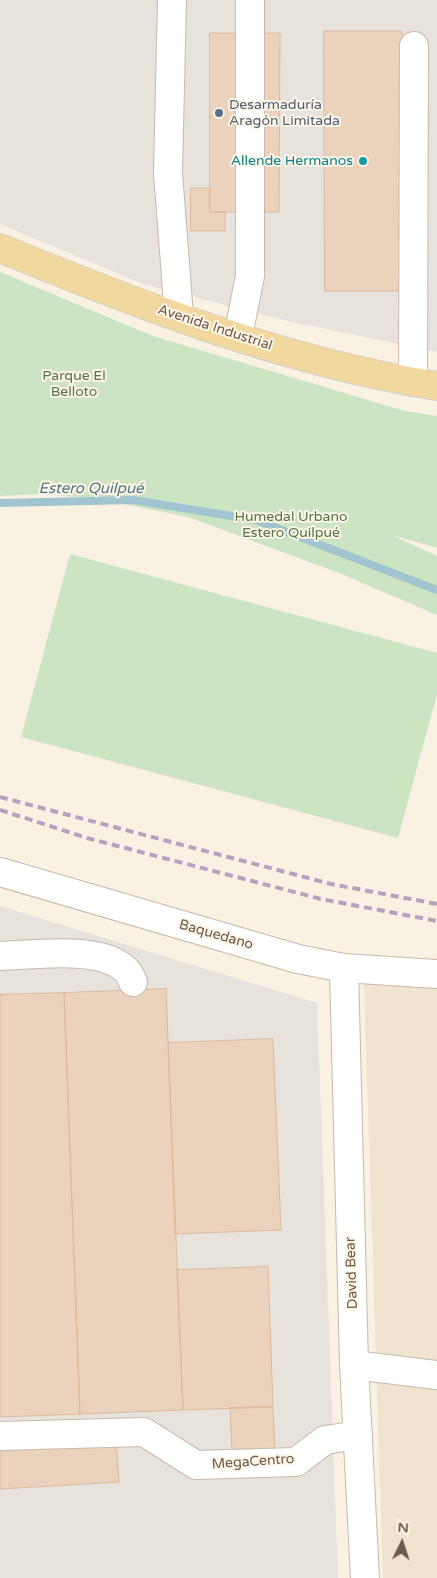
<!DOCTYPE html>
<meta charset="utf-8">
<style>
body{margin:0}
#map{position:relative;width:437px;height:1578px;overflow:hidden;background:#f9f1e1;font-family:"Varela Round",sans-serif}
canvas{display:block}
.north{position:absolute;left:377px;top:1518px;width:50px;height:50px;-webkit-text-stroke:4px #fdf5e6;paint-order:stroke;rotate:4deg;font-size:14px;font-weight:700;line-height:20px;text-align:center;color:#6d594b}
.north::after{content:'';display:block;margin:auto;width:18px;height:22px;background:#6d594b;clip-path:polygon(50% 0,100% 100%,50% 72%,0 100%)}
</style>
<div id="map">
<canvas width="437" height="1578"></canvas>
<div class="north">N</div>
</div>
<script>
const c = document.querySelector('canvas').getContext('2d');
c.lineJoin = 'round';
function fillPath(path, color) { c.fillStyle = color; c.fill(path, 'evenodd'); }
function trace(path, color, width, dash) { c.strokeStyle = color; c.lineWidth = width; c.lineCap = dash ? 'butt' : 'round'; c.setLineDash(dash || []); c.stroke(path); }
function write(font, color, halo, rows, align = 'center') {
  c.font = font + ' "Varela Round",sans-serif'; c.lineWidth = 4; c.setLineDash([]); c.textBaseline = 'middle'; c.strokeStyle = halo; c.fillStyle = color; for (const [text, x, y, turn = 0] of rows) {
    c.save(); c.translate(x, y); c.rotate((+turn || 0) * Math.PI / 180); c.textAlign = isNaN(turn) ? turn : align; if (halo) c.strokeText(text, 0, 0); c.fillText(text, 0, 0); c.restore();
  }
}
const residential = new Path2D(`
 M 364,981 L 437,986 L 437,1578 L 383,1578 Z`);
const industrial = new Path2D(`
 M 0,0 L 437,0 L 437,352 L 288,321 L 143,284 L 0,224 Z
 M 0,906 L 317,1003 L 338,1578 L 0,1578 Z`);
const green = new Path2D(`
 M 0,272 L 153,336 L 405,411 L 437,416 L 437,548 L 392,535 L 437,556 L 437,615 L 339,573 L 188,517 L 99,499 L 43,494 L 0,496 Z
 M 70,554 L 437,653 L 437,694 L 398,838 L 21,737 Z`);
const stream = new Path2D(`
 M 0,503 L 133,500 L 256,520 L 437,590`);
const building = new Path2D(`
 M 324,31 L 402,31 L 403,291 L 325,291 Z
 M 210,33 L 280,33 L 279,212 L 210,212 Z
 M 191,188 L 210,188 L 210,212 L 225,212 L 225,231 L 191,231 Z
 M 166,989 L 183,1410 L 80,1414 L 64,993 Z
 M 64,993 L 80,1414 L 0,1417 L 0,995 Z
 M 273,1039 L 281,1230 L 175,1234 L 168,1043 Z
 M 268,1267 L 273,1407 L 183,1410 L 177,1270 Z
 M 273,1407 L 275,1450 L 232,1452 L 230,1408 Z
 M 116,1441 L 119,1482 L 0,1489 L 0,1448 Z`);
const minor = new Path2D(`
 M 172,0 L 168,173 L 179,316
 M 238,336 L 250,276 L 250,0
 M 413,382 L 414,46
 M 0,872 L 298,959 L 344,968 L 437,974
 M 0,956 C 34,955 99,945 125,969 C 129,972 131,978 133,982
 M 344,968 L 354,1365 L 365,1578
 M 354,1365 L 437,1375
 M 0,1436 L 144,1432 L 196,1465 L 296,1462 L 325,1440 L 358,1435`);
const major = new Path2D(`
 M 0,248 C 141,306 286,362 437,386`);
const rail = new Path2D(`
 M 0,797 L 331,884 L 437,904
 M 0,810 L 87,838 L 321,899 L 437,921`);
const markers = [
 [219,113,5,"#5c6f8a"],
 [363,161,5,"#0f9aa8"]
];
const serviceNames = [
 ["Desarmaduría",229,105],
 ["Aragón Limitada",229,121]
];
const cultureNames = [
 ["Allende Hermanos",353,161]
];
const streetNames = [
 ["Avenida Industrial",215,328,18],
 ["Baquedano",216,935,16],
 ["David Bear",352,1273,-92],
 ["MegaCentro",253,1462,-4]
];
const parkNames = [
 ["Parque El",74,376],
 ["Belloto",74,392],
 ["Humedal Urbano",291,517],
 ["Estero Quilpué",291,533]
];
const waterNames = [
 ["Estero Quilpué",91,489]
];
fillPath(residential, '#f0e3d0');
fillPath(industrial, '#e8e2dc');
fillPath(green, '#cde4c2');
trace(stream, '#a0c5d0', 8);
fillPath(building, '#ebd2bc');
trace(building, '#dcba9e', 1);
trace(minor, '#c8b9aa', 30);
trace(major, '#d6d1cd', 30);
trace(minor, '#fff', 28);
trace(major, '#f1d89f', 28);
trace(rail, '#b4a2c0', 4, [8, 5]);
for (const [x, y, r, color] of markers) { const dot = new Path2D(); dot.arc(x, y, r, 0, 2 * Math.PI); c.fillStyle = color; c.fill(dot); trace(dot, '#fdf5e6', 2); }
write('14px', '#4e5e75', '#fdf5e6', serviceNames, 'left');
write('14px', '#0d838f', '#fdf5e6', cultureNames, 'right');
write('14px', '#6d594b', '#fdf5e6', streetNames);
write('14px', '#537747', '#fdf5e6', parkNames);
write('italic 15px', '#4b7785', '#fdf5e6', waterNames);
</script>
